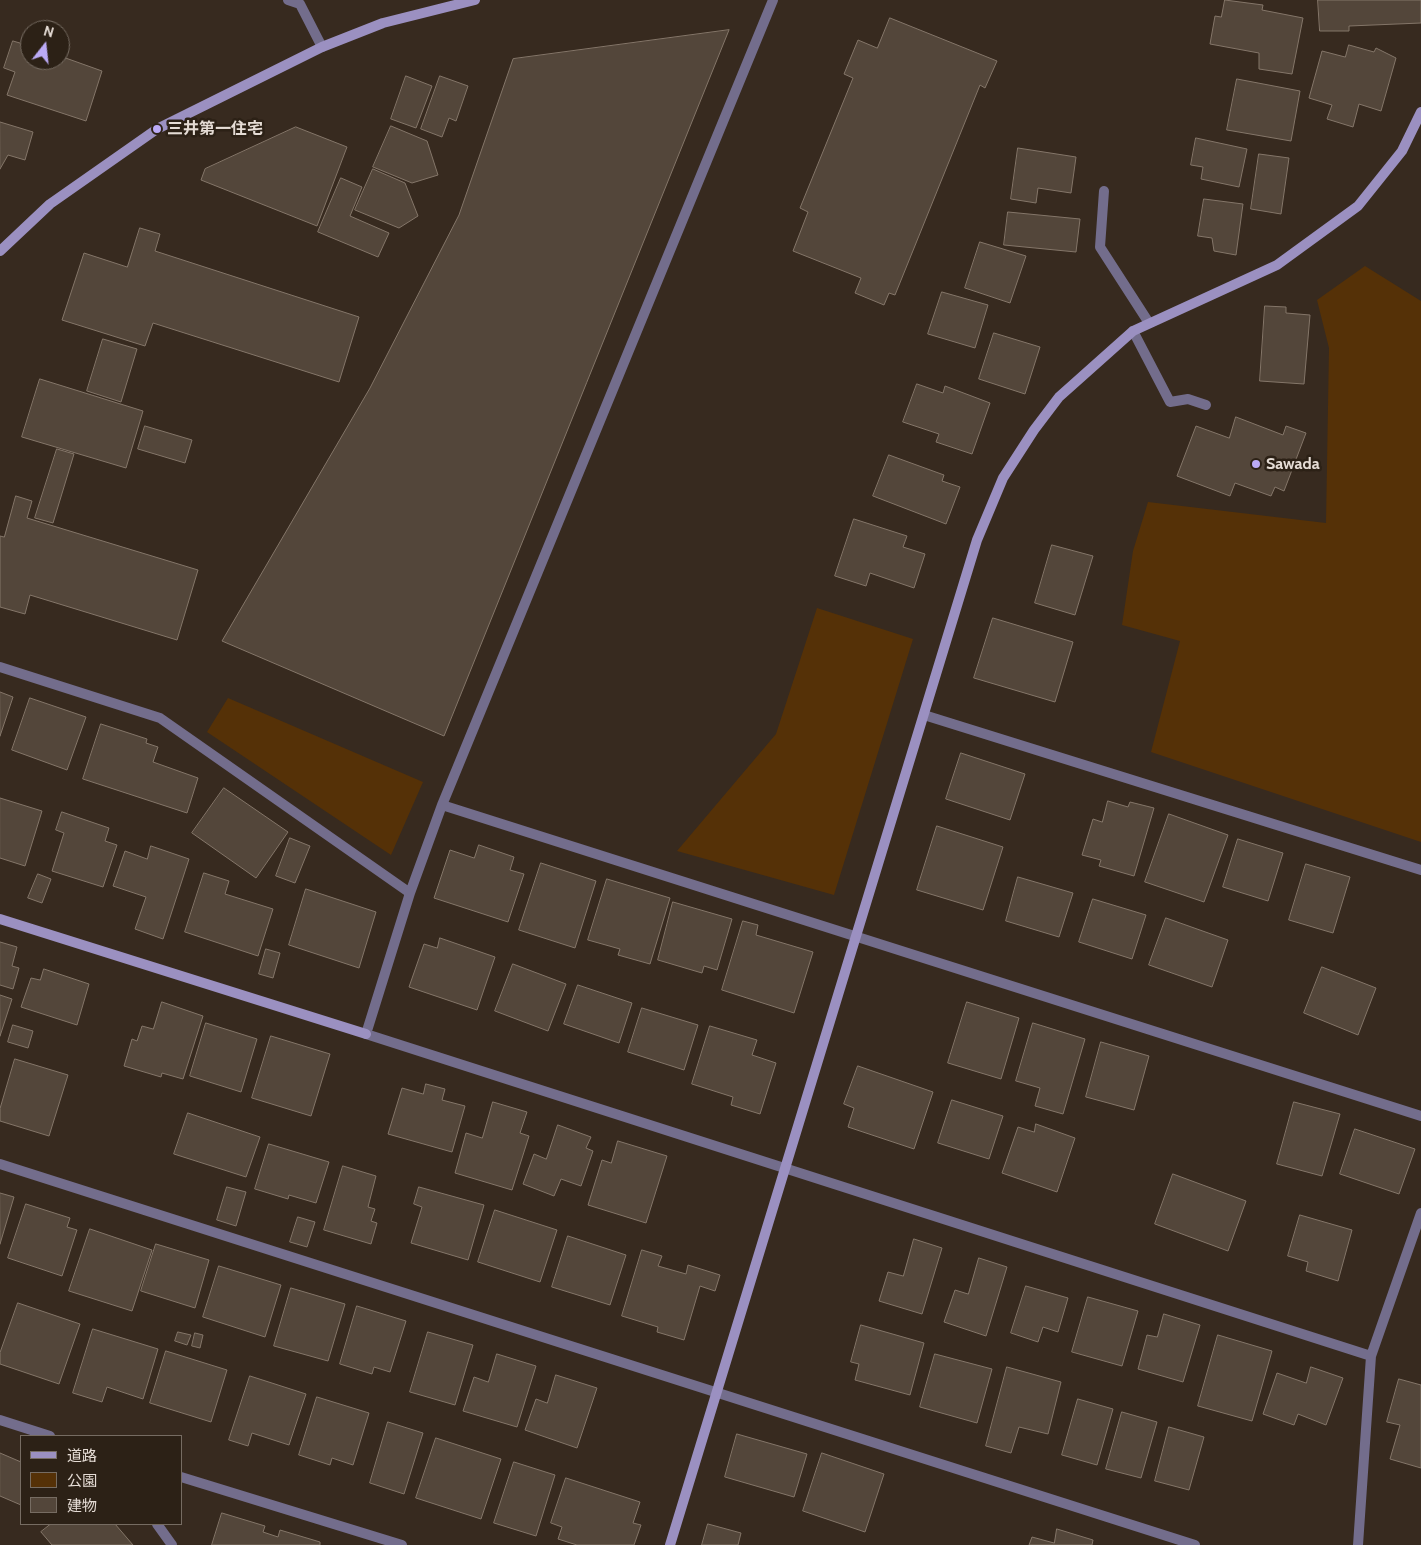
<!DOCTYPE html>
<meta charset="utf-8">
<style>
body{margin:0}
#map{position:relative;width:1421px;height:1545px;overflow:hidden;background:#372a1f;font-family:Cabin,"Noto Sans JP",sans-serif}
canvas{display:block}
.legend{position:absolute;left:20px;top:1435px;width:162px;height:90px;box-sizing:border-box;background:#2c2116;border:1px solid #766c62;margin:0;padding:6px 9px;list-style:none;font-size:15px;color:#e5dcd5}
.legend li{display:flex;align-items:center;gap:10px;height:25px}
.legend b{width:25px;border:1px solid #766c62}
.north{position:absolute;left:20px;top:20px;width:50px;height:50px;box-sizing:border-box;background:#2c2116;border:1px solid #766c62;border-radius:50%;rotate:16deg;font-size:14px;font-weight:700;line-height:20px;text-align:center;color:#e5dcd5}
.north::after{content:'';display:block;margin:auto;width:18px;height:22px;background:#bbaaf6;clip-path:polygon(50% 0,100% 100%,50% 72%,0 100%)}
</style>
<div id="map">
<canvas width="1421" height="1545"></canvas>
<ul class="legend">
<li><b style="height:6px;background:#9b90c1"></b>道路</li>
<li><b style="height:14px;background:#553107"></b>公園</li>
<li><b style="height:14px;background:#53463a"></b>建物</li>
</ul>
<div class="north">N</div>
</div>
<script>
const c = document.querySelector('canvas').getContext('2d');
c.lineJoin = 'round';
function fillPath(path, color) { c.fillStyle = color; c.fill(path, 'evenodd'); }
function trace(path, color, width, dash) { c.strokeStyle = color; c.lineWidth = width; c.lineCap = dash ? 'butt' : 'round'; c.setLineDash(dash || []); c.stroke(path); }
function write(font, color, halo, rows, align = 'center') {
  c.font = font + ' Cabin,"Noto Sans JP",sans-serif'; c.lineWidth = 5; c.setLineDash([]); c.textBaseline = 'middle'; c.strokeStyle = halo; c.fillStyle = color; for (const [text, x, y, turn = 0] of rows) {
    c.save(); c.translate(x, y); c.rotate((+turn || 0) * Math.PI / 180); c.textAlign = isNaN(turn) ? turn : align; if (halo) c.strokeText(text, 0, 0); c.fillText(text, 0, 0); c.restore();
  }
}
const green = new Path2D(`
 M 1365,266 L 1421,301 L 1421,842 L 1151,752 L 1180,641 L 1122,625 L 1133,551 L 1148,502 L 1326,523 L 1329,348 L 1317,300 Z
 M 817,608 L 913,639 L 834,895 L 677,851 L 776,734 Z
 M 228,698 L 423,782 L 391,855 L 207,732 Z`);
const building = new Path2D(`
 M 1225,0 L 1263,5 L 1262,10 L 1303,18 L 1292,74 L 1259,69 L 1259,53 L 1210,44 L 1215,16 L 1221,17 Z
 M 1318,0 L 1421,0 L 1421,23 L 1349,26 L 1349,31 L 1320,31 Z
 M 890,18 L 997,61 L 985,88 L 980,85 L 895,295 L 889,293 L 884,305 L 855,293 L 861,278 L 793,251 L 808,212 L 800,208 L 853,78 L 844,74 L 858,40 L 877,48 Z
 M 729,30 L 444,736 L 222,641 L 370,388 L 459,215 L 513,59 Z
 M 13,41 L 30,46 L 30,60 L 60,60 L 60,56 L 102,71 L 86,121 L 7,95 L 15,72 L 4,68 Z
 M 1349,45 L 1374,52 L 1376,48 L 1396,58 L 1381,111 L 1359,104 L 1353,127 L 1327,119 L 1332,105 L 1309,98 L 1322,51 L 1345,57 Z
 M 406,76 L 432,86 L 416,128 L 391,119 Z
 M 440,76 L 468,86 L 456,121 L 449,118 L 442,137 L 421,129 Z
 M 1237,79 L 1300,91 L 1291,141 L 1227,130 Z
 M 0,122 L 33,132 L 25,160 L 8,155 L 0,169 Z
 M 391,126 L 427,141 L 438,175 L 412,183 L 373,167 Z
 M 296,127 L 347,147 L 317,226 L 201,180 L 205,169 Z
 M 1196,138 L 1247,149 L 1239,187 L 1201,179 L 1203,167 L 1191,165 Z
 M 1018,148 L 1076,157 L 1071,193 L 1038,188 L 1036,203 L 1011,199 Z
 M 1259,154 L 1289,158 L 1281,214 L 1251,209 Z
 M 373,169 L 405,183 L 418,216 L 399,228 L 355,210 Z
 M 341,178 L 362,187 L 350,216 L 389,233 L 378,257 L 318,232 Z
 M 1204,199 L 1243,204 L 1236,255 L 1214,251 L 1212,238 L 1198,236 Z
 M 1008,212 L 1080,219 L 1076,252 L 1004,245 Z
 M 140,228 L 160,234 L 155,251 L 359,317 L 339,382 L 153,323 L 145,346 L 62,320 L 84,253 L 127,267 Z
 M 980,242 L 1026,256 L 1010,303 L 965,288 Z
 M 942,292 L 988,305 L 975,348 L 928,334 Z
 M 1265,306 L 1286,307 L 1286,313 L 1310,315 L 1304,384 L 1260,381 Z
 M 994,333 L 1040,347 L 1025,394 L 979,379 Z
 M 103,339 L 137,349 L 121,402 L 87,391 Z
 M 40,379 L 143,411 L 126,468 L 22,437 Z
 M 917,384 L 943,393 L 945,386 L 990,403 L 972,454 L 936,442 L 939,434 L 903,422 Z
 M 1236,417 L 1283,435 L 1286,426 L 1306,433 L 1284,491 L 1275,487 L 1271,496 L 1235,483 L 1230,496 L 1177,476 L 1196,426 L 1229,438 Z
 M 145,426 L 192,440 L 185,463 L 138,449 Z
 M 57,449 L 74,454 L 53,523 L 35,518 Z
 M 889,455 L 944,475 L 942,481 L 960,487 L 946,524 L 873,496 Z
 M 16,496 L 32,501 L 27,518 L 198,570 L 177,640 L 30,595 L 25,614 L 0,607 L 0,536 L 4,537 Z
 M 854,519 L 907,536 L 903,547 L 925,554 L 914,588 L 870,573 L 866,586 L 835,576 Z
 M 1052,545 L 1093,556 L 1075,615 L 1035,603 Z
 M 993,618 L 1073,642 L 1055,702 L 974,678 Z
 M 0,692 L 13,697 L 0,736 Z
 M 30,698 L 86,717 L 67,770 L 12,750 Z
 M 101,724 L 147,739 L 146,743 L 158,747 L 153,762 L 198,778 L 187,813 L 83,779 Z
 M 961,753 L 1025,774 L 1010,820 L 946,799 Z
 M 224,788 L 288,832 L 256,878 L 192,833 Z
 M 0,798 L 42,811 L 25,866 L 0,858 Z
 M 1108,801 L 1128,807 L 1130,802 L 1154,808 L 1134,876 L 1099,866 L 1101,860 L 1082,855 L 1093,819 L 1102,822 Z
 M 62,812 L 109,828 L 105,841 L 117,845 L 103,887 L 52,871 L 64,833 L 56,830 Z
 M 1169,814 L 1228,835 L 1204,902 L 1145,882 Z
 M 937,826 L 1003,847 L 983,910 L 917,890 Z
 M 290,838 L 310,846 L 295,883 L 276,876 Z
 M 1238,839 L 1283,853 L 1268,901 L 1223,887 Z
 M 479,845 L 514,857 L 510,870 L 524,874 L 508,922 L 434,898 L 450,850 L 474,858 Z
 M 151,846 L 189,859 L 163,939 L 135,929 L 146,897 L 113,886 L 125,851 L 147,859 Z
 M 541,863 L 596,881 L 575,948 L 519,930 Z
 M 1306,864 L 1350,877 L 1333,933 L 1289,920 Z
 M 204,873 L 229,881 L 225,894 L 273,909 L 258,956 L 185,932 Z
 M 38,874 L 51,879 L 42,903 L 28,898 Z
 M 1018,877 L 1073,893 L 1059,937 L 1006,921 Z
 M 607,879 L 670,898 L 650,964 L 618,955 L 620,949 L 588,940 Z
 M 306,889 L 376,912 L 359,968 L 289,945 Z
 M 1093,899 L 1146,915 L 1132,959 L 1079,942 Z
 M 673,902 L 732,919 L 717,970 L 704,966 L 702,973 L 658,960 Z
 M 1166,918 L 1228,940 L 1212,987 L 1149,965 Z
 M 743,921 L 758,925 L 756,935 L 813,952 L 794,1013 L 722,990 Z
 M 440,938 L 495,957 L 477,1010 L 409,987 L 424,944 L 437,948 Z
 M 0,942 L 17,947 L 12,966 L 19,968 L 13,989 L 0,985 Z
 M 266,949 L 280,953 L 273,978 L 259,974 Z
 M 513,964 L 566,984 L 548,1031 L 495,1011 Z
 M 1322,967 L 1376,988 L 1358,1035 L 1304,1013 Z
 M 44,969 L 89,984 L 77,1025 L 21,1007 L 31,978 L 40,980 Z
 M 578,985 L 632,1003 L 619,1043 L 564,1024 Z
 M 0,995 L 12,999 L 0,1036 Z
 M 162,1002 L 203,1016 L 183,1079 L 162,1073 L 161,1077 L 124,1066 L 132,1039 L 137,1041 L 142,1026 L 153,1029 Z
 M 967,1002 L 1019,1018 L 1001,1079 L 948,1063 Z
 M 642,1008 L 698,1025 L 684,1070 L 628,1052 Z
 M 206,1023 L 257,1039 L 241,1092 L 190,1076 Z
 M 1033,1023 L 1085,1039 L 1063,1114 L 1035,1106 L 1040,1088 L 1016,1081 Z
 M 13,1025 L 33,1031 L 28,1048 L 8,1042 Z
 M 710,1026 L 757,1040 L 752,1055 L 776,1063 L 760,1114 L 731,1105 L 733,1097 L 692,1084 Z
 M 271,1036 L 330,1054 L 311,1116 L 252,1098 Z
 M 1101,1042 L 1149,1056 L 1134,1110 L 1086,1097 Z
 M 15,1059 L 68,1075 L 49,1136 L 0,1121 L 0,1109 Z
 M 858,1066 L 933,1092 L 914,1149 L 848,1127 L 854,1108 L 844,1104 Z
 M 426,1084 L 445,1089 L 442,1100 L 465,1106 L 452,1152 L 388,1134 L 402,1088 L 423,1094 Z
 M 952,1100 L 1003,1116 L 989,1159 L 938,1143 Z
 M 493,1102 L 527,1112 L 520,1133 L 529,1136 L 512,1190 L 455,1173 L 466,1133 L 482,1138 Z
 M 1294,1102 L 1340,1114 L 1322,1176 L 1277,1164 Z
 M 188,1113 L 260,1137 L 246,1177 L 174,1154 Z
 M 1036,1124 L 1075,1138 L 1057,1192 L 1002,1173 L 1018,1127 L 1034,1132 Z
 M 558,1125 L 591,1137 L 586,1148 L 593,1151 L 581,1186 L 561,1179 L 554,1196 L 523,1184 L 534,1154 L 546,1159 Z
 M 1355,1129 L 1415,1149 L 1399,1194 L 1340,1174 Z
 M 618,1141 L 667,1156 L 646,1223 L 588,1205 L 602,1160 L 611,1163 Z
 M 269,1144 L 329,1162 L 316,1203 L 289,1195 L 288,1199 L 255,1189 Z
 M 343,1166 L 376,1176 L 368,1207 L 375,1209 L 371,1221 L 377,1223 L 371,1244 L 324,1230 Z
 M 1173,1174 L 1246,1201 L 1228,1251 L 1155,1224 Z
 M 227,1187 L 246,1192 L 236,1226 L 217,1220 Z
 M 419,1187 L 484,1205 L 468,1260 L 411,1243 L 422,1207 L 414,1204 Z
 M 0,1193 L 14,1197 L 0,1244 Z
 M 26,1204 L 70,1218 L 67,1227 L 77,1230 L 62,1276 L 8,1258 Z
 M 495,1210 L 557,1230 L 540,1282 L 478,1262 Z
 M 1300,1215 L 1352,1230 L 1338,1281 L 1306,1271 L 1308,1262 L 1288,1256 Z
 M 298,1217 L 315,1222 L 307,1247 L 290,1242 Z
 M 90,1229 L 152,1250 L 132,1311 L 69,1291 Z
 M 568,1236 L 626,1255 L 610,1305 L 552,1287 Z
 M 914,1239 L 942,1248 L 922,1314 L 879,1301 L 888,1272 L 903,1276 Z
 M 156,1244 L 209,1260 L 195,1308 L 141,1291 Z
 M 642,1250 L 662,1256 L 658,1266 L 686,1274 L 688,1265 L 720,1275 L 715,1291 L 700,1286 L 684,1340 L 657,1332 L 658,1327 L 622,1316 Z
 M 979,1258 L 1007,1267 L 986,1336 L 944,1322 L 955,1290 L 968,1294 Z
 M 219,1266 L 281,1285 L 265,1337 L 203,1317 Z
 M 1026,1286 L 1068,1298 L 1058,1332 L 1043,1327 L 1038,1342 L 1011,1333 Z
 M 291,1288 L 345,1304 L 328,1361 L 274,1346 Z
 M 1088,1297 L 1138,1311 L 1122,1366 L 1072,1352 Z
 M 18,1303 L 80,1324 L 59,1384 L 0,1364 L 0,1353 Z
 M 357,1306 L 406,1321 L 390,1372 L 374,1367 L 372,1374 L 340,1364 Z
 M 1164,1314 L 1200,1325 L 1183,1382 L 1138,1369 L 1147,1335 L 1157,1337 Z
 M 861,1325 L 924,1343 L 910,1395 L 855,1380 L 859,1364 L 851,1362 Z
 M 93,1329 L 158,1349 L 143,1399 L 107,1387 L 102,1402 L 73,1393 Z
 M 178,1332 L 191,1335 L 187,1345 L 175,1341 Z
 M 428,1332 L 473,1345 L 455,1405 L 410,1392 Z
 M 195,1333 L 203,1335 L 200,1348 L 192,1346 Z
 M 1218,1335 L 1272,1351 L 1252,1421 L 1198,1406 Z
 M 166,1351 L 227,1370 L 211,1422 L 150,1403 Z
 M 497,1354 L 536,1366 L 517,1427 L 463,1411 L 474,1377 L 488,1382 Z
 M 935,1354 L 992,1369 L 977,1423 L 920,1407 Z
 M 1007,1367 L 1061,1382 L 1048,1434 L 1019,1427 L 1011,1453 L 986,1446 Z
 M 1311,1367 L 1343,1378 L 1326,1425 L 1298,1414 L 1294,1425 L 1263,1414 L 1277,1373 L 1306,1383 Z
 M 556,1375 L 597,1388 L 577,1448 L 525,1430 L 536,1399 L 547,1403 Z
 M 250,1376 L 306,1394 L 289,1445 L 252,1433 L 248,1446 L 229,1440 Z
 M 1399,1379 L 1421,1385 L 1421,1468 L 1390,1459 L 1400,1425 L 1387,1422 Z
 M 317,1397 L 369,1413 L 353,1465 L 332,1458 L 330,1465 L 299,1455 Z
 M 1078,1399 L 1113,1409 L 1097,1465 L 1062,1455 Z
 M 1122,1412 L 1157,1422 L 1141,1478 L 1106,1469 Z
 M 388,1422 L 423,1433 L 404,1494 L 370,1483 Z
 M 1169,1427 L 1204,1437 L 1189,1490 L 1155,1481 Z
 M 737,1434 L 807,1454 L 794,1497 L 725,1477 Z
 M 436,1438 L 501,1459 L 481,1519 L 416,1498 Z
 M 0,1453 L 21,1462 L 21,1505 L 0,1496 Z
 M 822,1453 L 884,1474 L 865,1532 L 803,1511 Z
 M 514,1462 L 555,1475 L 536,1536 L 494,1523 Z
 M 566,1478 L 640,1502 L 633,1523 L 641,1525 L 634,1545 L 577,1545 L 558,1539 L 562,1527 L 551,1523 Z
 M 222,1513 L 265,1526 L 263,1532 L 278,1537 L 280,1530 L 320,1542 L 320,1545 L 212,1545 Z
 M 51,1524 L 115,1524 L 133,1545 L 52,1545 L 41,1532 Z
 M 708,1524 L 741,1533 L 738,1545 L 702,1545 Z
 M 1057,1529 L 1093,1540 L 1092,1545 L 1029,1545 L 1032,1537 L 1054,1543 Z`);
const lane = new Path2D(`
 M 1104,191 L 1100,247 L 1149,323
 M 1133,331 L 1170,402 L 1188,399 L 1206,405`);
const street = new Path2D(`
 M 288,0 L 300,4 L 322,47
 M 773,0 L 442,805 L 410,893 L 366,1034 L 1371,1356
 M 0,667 L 160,718 L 410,893
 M 924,715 L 1421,870
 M 442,805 L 1421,1116
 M 0,1164 L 1195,1545
 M 0,1420 L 50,1436
 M 181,1477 L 402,1545
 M 157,1524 L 172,1545
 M 1358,1545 L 1371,1356 L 1421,1213`);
const secondary = new Path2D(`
 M 0,251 L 50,204 L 157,129 L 322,47 L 383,23 L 475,0
 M 0,919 L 366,1034
 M 670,1545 L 977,540 L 1003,478 L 1034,430 L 1059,397 L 1133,331 L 1277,265 L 1358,206 L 1402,151 L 1421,112`);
const markers = [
 [157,129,5,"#bbaaf6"],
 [1256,464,5,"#bbaaf6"]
];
const poiNames = [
 ["三井第一住宅",167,129],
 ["Sawada",1266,464]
];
fillPath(green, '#553107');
fillPath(building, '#53463a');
trace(building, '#847669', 1);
trace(lane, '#736d8c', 10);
trace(street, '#736d8c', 10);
trace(secondary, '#9b90c1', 10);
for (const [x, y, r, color] of markers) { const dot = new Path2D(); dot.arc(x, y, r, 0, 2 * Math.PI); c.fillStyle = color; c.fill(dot); trace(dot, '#2c2116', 2); }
write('bold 16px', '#e5dcd5', '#2c2116', poiNames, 'left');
</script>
